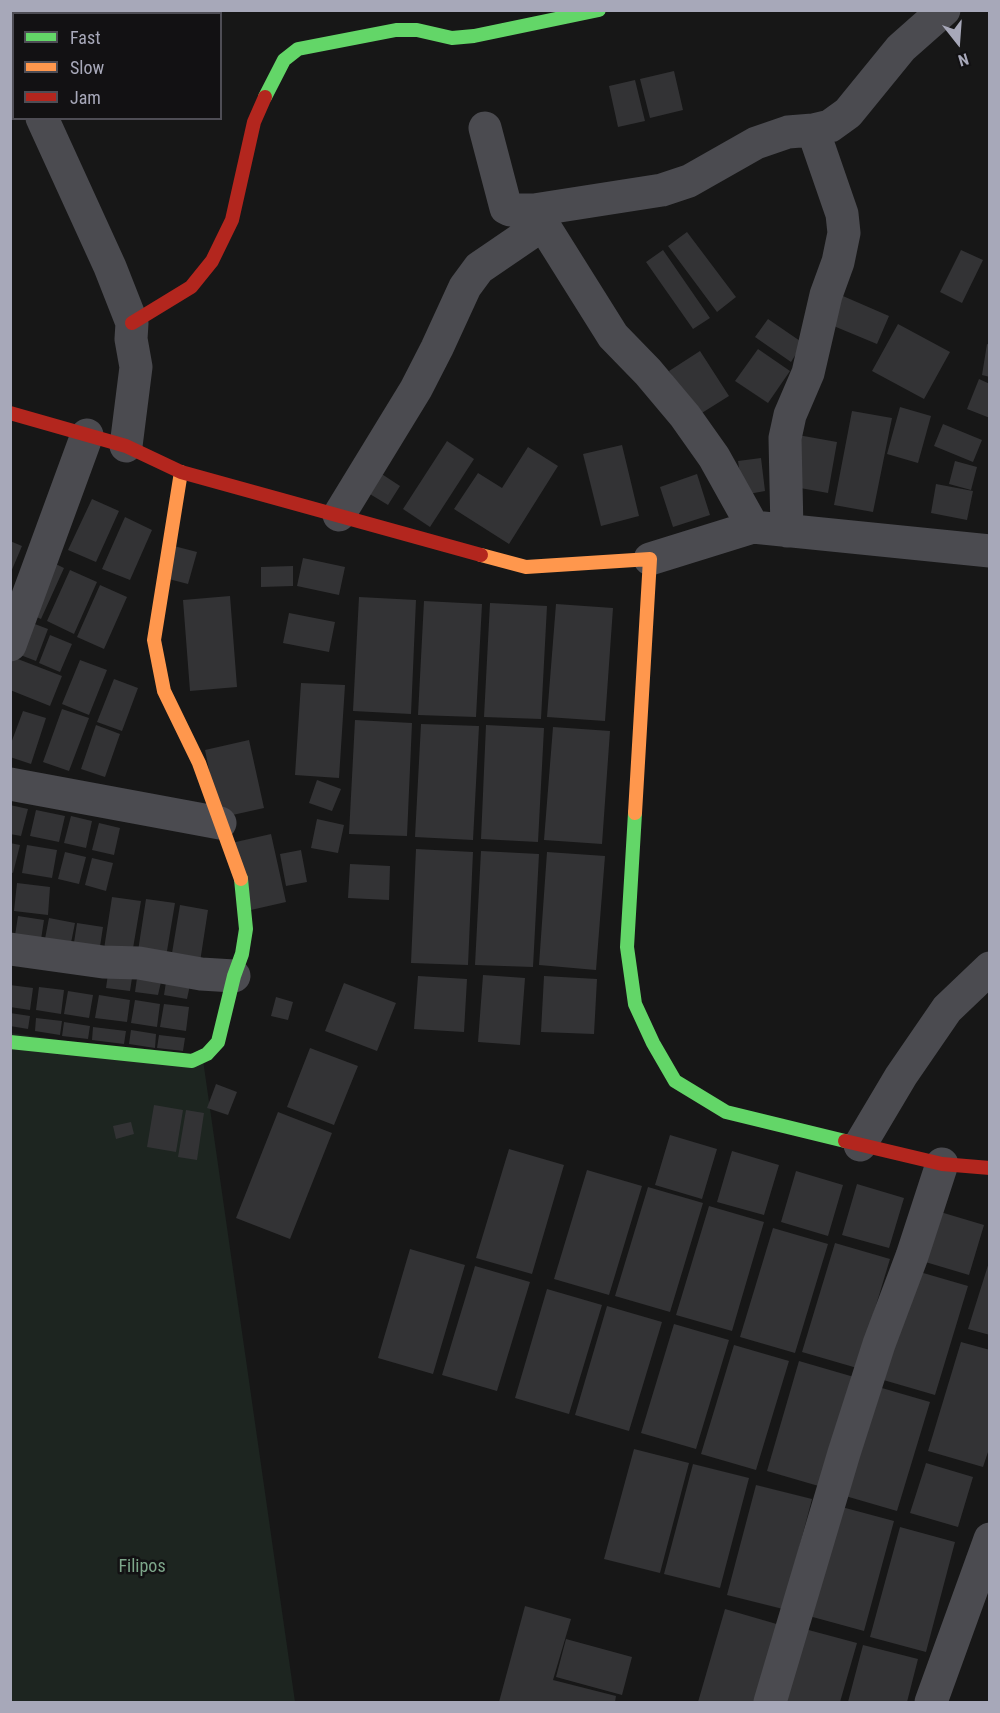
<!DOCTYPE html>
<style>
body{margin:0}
#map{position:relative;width:1000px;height:1713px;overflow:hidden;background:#171717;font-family:"Roboto Condensed",sans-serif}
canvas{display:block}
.frame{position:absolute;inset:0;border:12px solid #a7a8b9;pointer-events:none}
.legend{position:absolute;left:12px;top:12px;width:210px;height:108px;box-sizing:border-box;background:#121113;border:2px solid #4e4d55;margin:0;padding:8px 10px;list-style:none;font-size:18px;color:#a7a8b9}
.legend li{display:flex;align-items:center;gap:12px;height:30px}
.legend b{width:30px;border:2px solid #4e4d55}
.north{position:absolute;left:928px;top:12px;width:60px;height:60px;-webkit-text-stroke:4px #121113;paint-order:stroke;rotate:163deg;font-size:16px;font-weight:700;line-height:24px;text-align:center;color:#a7a8b9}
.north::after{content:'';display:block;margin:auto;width:21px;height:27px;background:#a7a8b9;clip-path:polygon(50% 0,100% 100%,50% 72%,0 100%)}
</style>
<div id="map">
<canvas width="1000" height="1713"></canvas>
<div class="frame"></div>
<ul class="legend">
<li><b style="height:8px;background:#63d668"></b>Fast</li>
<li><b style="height:8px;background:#ff974d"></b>Slow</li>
<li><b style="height:8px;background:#b3261e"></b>Jam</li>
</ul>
<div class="north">N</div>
</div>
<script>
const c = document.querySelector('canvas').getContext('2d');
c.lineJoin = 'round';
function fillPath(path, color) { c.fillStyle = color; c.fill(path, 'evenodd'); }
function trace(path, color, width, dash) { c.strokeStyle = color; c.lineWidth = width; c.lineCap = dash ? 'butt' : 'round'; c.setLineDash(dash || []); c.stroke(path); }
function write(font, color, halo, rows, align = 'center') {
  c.font = font + ' "Roboto Condensed",sans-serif'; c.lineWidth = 5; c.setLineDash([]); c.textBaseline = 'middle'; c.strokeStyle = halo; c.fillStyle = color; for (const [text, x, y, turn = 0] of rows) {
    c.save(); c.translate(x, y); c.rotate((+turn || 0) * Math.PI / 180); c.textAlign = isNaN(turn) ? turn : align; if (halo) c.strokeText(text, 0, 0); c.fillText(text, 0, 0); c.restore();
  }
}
const green = new Path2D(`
 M 11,1033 L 203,1060 L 295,1702 L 11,1702 Z`);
const building = new Path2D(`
 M 674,71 L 683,110 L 650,118 L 640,79 Z
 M 635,80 L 645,121 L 618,127 L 609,86 Z
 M 687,232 L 736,297 L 717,312 L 668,246 Z
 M 663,250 L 710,318 L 693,329 L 646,262 Z
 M 961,250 L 983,260 L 962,303 L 940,292 Z
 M 836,293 L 889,316 L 877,344 L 824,322 Z
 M 768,319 L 803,343 L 791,362 L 755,337 Z
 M 898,324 L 950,352 L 924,399 L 872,371 Z
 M 987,344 L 990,345 L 990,377 L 982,375 Z
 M 758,349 L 790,371 L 768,403 L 735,381 Z
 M 700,351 L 729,396 L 697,416 L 669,371 Z
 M 979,379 L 990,384 L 990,418 L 967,409 Z
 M 900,407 L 931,416 L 918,463 L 887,454 Z
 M 852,411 L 892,418 L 873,512 L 834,505 Z
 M 943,424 L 982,440 L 973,462 L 934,446 Z
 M 798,435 L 837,442 L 828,493 L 789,486 Z
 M 447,441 L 474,459 L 430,527 L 403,509 Z
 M 622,445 L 639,516 L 601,526 L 583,454 Z
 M 528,447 L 558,466 L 509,544 L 454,509 L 478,473 L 502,488 Z
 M 761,458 L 765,491 L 743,495 L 738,461 Z
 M 955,461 L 977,467 L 971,490 L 949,484 Z
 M 368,465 L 400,486 L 388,505 L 355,485 Z
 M 697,474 L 710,515 L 673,527 L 660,487 Z
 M 936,484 L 973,491 L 967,520 L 931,513 Z
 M 92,499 L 119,511 L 96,562 L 68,550 Z
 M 125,517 L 152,530 L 130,580 L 102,569 Z
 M 10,541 L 22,546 L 11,572 L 10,572 Z
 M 170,545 L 197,552 L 188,584 L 161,577 Z
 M 37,555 L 64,568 L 41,619 L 14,607 Z
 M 303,558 L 345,567 L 339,595 L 297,586 Z
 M 293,566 L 293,586 L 261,587 L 261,567 Z
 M 70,570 L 97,582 L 74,634 L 47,621 Z
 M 100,585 L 127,597 L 104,649 L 77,637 Z
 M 230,596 L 237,687 L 190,691 L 183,600 Z
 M 359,597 L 416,600 L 411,714 L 353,711 Z
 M 424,601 L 482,604 L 476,717 L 418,715 Z
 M 490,603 L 547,606 L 541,719 L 484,717 Z
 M 556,604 L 613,608 L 605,721 L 547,717 Z
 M 289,613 L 335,622 L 329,652 L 283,643 Z
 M 19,618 L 48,629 L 36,661 L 10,651 Z
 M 50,635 L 72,644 L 60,672 L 39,663 Z
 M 10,656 L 62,676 L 50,706 L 10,690 Z
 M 80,660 L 107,670 L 89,715 L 62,704 Z
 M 114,679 L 138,688 L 122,731 L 97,722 Z
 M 301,683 L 345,685 L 339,778 L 295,775 Z
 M 62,709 L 89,718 L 69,771 L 43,762 Z
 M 23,711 L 46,718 L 31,764 L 10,757 L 10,746 Z
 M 355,720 L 412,723 L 407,836 L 349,834 Z
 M 421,724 L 479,726 L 473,840 L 415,837 Z
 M 96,725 L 120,734 L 105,777 L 81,769 Z
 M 486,725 L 544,728 L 538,842 L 481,839 Z
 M 553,727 L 610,731 L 602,844 L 544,840 Z
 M 249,740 L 264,808 L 219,818 L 205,750 Z
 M 317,780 L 341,789 L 332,811 L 309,803 Z
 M 10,805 L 28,809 L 21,836 L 10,834 Z
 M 36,810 L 65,816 L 59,842 L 30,836 Z
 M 71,816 L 92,821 L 86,848 L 64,843 Z
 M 317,819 L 344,825 L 338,853 L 311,848 Z
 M 99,823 L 120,828 L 114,855 L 92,850 Z
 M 271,834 L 286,902 L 242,912 L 227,844 Z
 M 10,843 L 20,845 L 13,873 L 10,872 Z
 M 27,845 L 57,850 L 52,878 L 22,873 Z
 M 416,849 L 473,852 L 468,965 L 411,963 Z
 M 301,850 L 307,882 L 286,886 L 280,854 Z
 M 481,851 L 539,854 L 533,967 L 475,965 Z
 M 65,852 L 86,857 L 79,884 L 58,879 Z
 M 547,852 L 605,856 L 596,970 L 539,965 Z
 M 92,858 L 113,863 L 106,891 L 85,885 Z
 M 350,864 L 390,866 L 389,900 L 348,898 Z
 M 17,883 L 50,887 L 48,915 L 14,911 Z
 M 112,897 L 141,901 L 130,966 L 102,962 Z
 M 146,899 L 175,903 L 164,969 L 136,964 Z
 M 180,905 L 208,910 L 198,975 L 169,971 Z
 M 18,916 L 44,920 L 40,946 L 14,942 Z
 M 49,918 L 75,923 L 70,948 L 44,944 Z
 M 77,923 L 103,927 L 99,953 L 73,949 Z
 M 108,974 L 132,978 L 130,991 L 106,988 Z
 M 483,975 L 525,978 L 520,1045 L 478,1042 Z
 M 418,976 L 467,979 L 464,1032 L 414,1029 Z
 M 544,976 L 597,979 L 594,1034 L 541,1032 Z
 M 137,978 L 161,982 L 158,995 L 135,992 Z
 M 166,982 L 190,985 L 187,999 L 164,995 Z
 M 344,983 L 396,1003 L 377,1051 L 325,1031 Z
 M 10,985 L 33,988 L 30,1010 L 10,1007 Z
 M 39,987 L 64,990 L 61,1014 L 36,1010 Z
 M 68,991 L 93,995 L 89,1018 L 64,1014 Z
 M 99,995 L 130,1000 L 127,1022 L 95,1018 Z
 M 276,997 L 293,1002 L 288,1020 L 271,1016 Z
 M 135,1000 L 160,1004 L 157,1027 L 131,1023 Z
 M 164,1004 L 189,1007 L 186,1031 L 160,1027 Z
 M 10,1013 L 30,1016 L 28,1029 L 10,1026 Z
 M 36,1018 L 62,1021 L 60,1035 L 35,1031 Z
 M 64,1022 L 90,1026 L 88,1039 L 62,1036 Z
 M 93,1027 L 126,1031 L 124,1044 L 92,1040 Z
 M 131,1030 L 156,1034 L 155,1048 L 129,1044 Z
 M 159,1035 L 185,1038 L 183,1051 L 157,1048 Z
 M 310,1048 L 358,1066 L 334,1125 L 287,1107 Z
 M 216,1084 L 237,1092 L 228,1115 L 207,1108 Z
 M 154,1105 L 183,1110 L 176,1152 L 147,1147 Z
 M 186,1110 L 204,1113 L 197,1160 L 178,1157 Z
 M 278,1112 L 332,1133 L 290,1239 L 236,1218 Z
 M 131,1122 L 134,1134 L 116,1139 L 113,1126 Z
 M 670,1135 L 717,1149 L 702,1199 L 655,1185 Z
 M 509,1149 L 564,1165 L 532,1274 L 476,1258 Z
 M 732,1151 L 779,1165 L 764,1215 L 717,1202 Z
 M 587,1170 L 642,1186 L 609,1295 L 554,1279 Z
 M 796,1171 L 843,1185 L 828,1236 L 781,1222 Z
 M 857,1184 L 904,1198 L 889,1248 L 842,1235 Z
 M 648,1187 L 703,1203 L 670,1312 L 615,1296 Z
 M 709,1206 L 764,1222 L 732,1331 L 676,1315 Z
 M 937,1211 L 984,1225 L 969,1275 L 922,1261 Z
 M 773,1228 L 828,1244 L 795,1353 L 740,1337 Z
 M 835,1243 L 890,1259 L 857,1368 L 802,1352 Z
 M 410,1249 L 465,1265 L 433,1374 L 378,1358 Z
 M 990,1259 L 990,1335 L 968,1329 Z
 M 475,1266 L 530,1282 L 497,1391 L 442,1375 Z
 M 913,1270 L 968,1286 L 935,1395 L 880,1379 Z
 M 547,1289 L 602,1305 L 569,1414 L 515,1398 Z
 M 607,1306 L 662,1322 L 629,1431 L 575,1415 Z
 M 674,1324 L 729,1340 L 696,1449 L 641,1433 Z
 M 961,1342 L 990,1350 L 990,1446 L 983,1467 L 928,1451 Z
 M 734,1345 L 789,1361 L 756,1470 L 701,1454 Z
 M 799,1361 L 854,1377 L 822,1487 L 767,1471 Z
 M 875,1386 L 930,1402 L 897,1511 L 842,1495 Z
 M 634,1449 L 689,1463 L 660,1573 L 604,1559 Z
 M 926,1463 L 973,1477 L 958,1527 L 910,1513 Z
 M 693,1464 L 749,1478 L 720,1588 L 664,1574 Z
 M 756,1485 L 812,1499 L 783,1609 L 727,1595 Z
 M 838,1506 L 894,1521 L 864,1631 L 809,1616 Z
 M 900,1527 L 955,1542 L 926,1652 L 870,1637 Z
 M 525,1606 L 571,1619 L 553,1680 L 616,1696 L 615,1702 L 499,1702 Z
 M 725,1609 L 780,1625 L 757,1702 L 698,1702 Z
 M 801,1628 L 857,1643 L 840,1702 L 780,1702 Z
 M 566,1639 L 632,1657 L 622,1695 L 556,1677 Z
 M 863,1645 L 918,1659 L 907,1702 L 848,1702 Z`);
const street = new Path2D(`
 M 22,14 L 34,10
 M 42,118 L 110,267 L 132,323 L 131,339 L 136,367 L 126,446
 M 485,128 L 506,208 L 510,210 L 534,210 L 662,190 L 689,181 L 756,143 L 788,132 L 813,130 L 830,126 L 848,113 L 901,48 L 944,10
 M 534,210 L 613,336 L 648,372 L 685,416 L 714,457 L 753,527
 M 339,515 L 416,389 L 437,348 L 465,287 L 479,268 L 542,225
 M 787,531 L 785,438 L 790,415 L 808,373 L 826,295 L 838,262 L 844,233 L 842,214 L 813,130
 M 650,559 L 753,527 L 990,551
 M 10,645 L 87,435
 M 10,784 L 220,823
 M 10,949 L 103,962 L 139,963 L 201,974 L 234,976
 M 860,1145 L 901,1076 L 947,1009 L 990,968
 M 770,1702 L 844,1453 L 879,1344 L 912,1256 L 942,1164
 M 931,1702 L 990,1539`);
const fast = new Path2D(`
 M 265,97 L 284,60 L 298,49 L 396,30 L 417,30 L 452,38 L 474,36 L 599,10
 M 635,813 L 627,947 L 635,1004 L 653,1043 L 675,1081 L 726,1112 L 845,1141
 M 10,1042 L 192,1061 L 207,1054 L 218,1042 L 234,976 L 242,954 L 246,929 L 241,879`);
const slow = new Path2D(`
 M 181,472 L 154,640 L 164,691 L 199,763 L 241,879
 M 481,555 L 526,567 L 650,559 L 635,813`);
const jam = new Path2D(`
 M 132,323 L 191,287 L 212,261 L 232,220 L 254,122 L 265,97
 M 10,413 L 126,446 L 181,472 L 481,555
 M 845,1141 L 942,1164 L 990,1168`);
const parkNames = [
 ["Filipos",142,1567]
];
fillPath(green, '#1d2520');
fillPath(building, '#333335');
trace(street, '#4b4b50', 33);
trace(fast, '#63d668', 14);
trace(slow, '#ff974d', 14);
trace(jam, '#b3261e', 14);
write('18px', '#7da68a', '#121113', parkNames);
</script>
